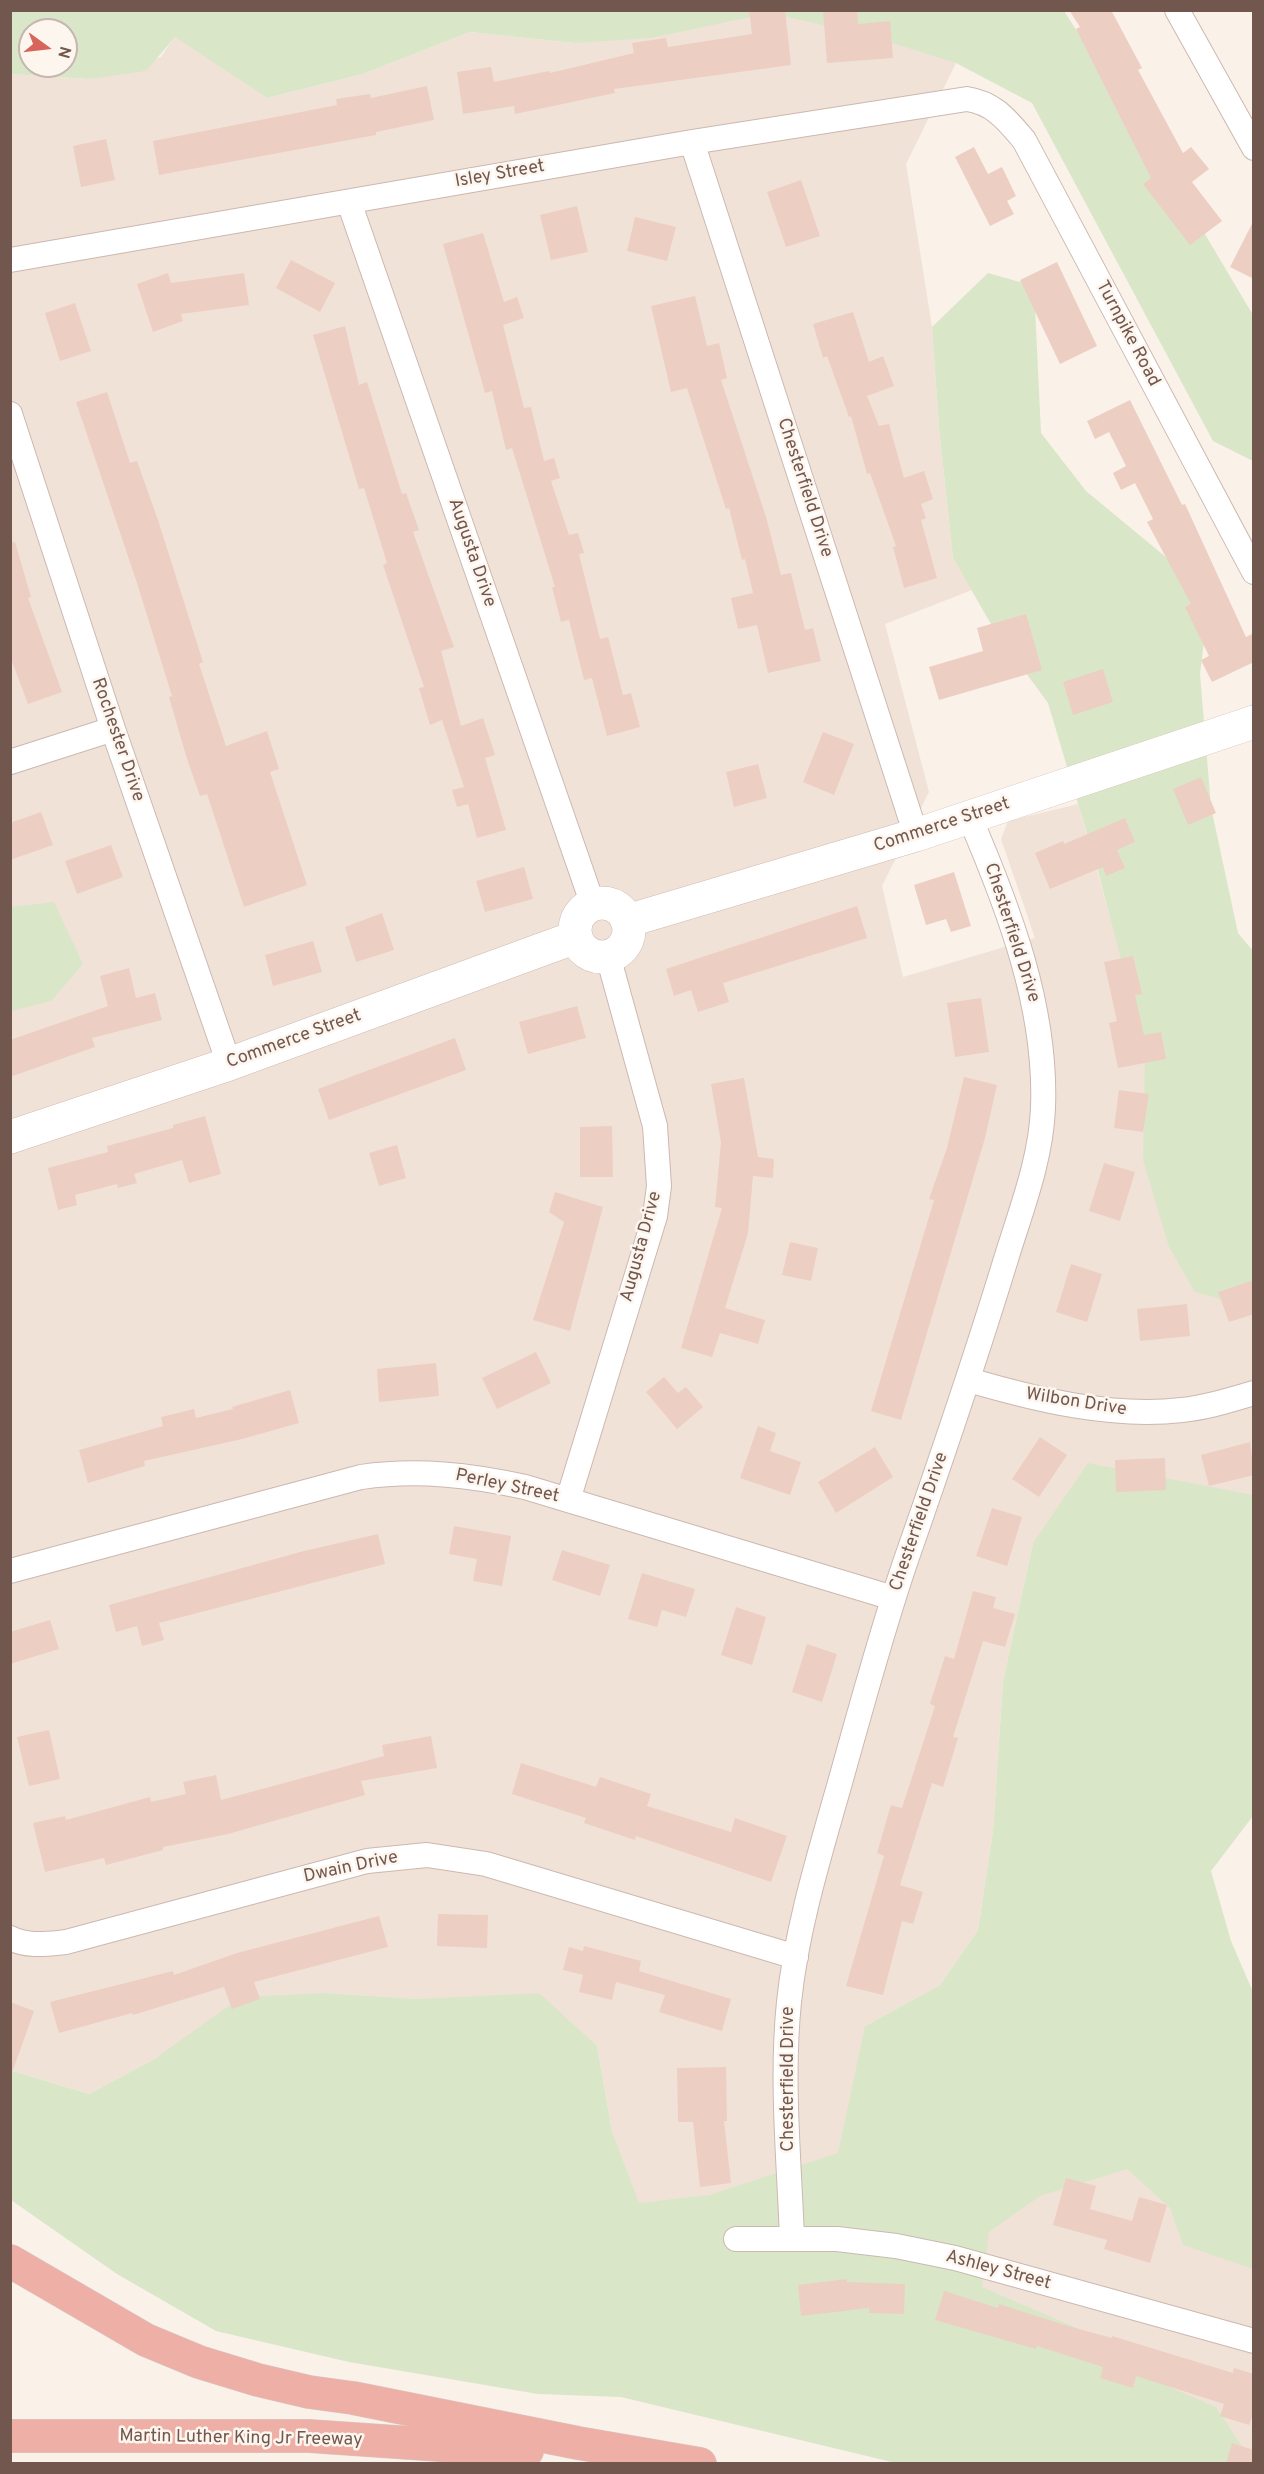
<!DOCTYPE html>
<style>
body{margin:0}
#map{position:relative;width:1264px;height:2474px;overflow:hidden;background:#faf1e9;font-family:Overpass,sans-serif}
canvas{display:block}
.frame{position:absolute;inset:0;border:12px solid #72574f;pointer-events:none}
.north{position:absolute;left:18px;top:18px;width:60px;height:60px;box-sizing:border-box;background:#fdf6ef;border:2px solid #c5b6af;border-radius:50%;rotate:105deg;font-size:16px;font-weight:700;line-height:24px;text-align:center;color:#72574f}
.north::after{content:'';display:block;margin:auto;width:21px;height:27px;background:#d8655a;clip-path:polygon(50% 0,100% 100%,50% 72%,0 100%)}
</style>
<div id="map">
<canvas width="1264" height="2474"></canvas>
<div class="frame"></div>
<div class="north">N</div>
</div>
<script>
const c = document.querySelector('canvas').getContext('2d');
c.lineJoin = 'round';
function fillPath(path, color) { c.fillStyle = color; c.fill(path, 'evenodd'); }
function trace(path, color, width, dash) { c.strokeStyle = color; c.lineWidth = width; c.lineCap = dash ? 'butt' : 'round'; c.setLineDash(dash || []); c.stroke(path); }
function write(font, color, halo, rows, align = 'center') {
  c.font = font + ' Overpass,sans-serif'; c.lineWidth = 5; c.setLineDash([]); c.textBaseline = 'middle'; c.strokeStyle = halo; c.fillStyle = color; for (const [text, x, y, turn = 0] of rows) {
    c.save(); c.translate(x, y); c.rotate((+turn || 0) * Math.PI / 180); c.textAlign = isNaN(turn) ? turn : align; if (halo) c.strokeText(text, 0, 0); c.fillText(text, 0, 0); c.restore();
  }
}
const residential = new Path2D(`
 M 733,10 L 915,11 L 956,63 L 906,164 L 932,327 L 939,428 L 953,558 L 972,590 L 885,624 L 929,792 L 882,886 L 903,977 L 1035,938 L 1001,839 L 1008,821 L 1078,804 L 1115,934 L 1253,1039 L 1253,1505 L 1033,1543 L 1003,1681 L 993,1831 L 978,1930 L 940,1985 L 865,2026 L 1253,2161 L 1253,2463 L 638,2203 L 612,2131 L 597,2046 L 419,1999 L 326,1993 L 156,2058 L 89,2094 L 11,2070 L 10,74 L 90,79 L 161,57 L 175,36 L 267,98 L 363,74 L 470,32 L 574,43 Z`);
const green = new Path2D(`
 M 10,11 L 1064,11 L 1171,177 L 1253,315 L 1253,461 L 1213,441 L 1032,103 L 956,63 L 870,36 L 770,13 L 651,38 L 574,43 L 470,32 L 363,74 L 267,98 L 175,37 L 146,71 L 90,79 L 11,74 ZM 30,30 L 66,30 L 66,66 L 30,66 Z
 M 988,273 L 1034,286 L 1041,433 L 1086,491 L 1167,558 L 1209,600 L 1200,674 L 1211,807 L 1238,933 L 1253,951 L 1253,1308 L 1195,1292 L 1169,1247 L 1143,1160 L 1145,1050 L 1096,864 L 1048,703 L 995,631 L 953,558 L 939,428 L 932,327 Z
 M 54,902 L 83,964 L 51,1001 L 11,1011 L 11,907 Z
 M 1088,1463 L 1253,1495 L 1253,1816 L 1211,1871 L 1231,1941 L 1253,1992 L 1253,2269 L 1183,2245 L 1170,2208 L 1127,2169 L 1040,2196 L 989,2232 L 982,2287 L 1077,2328 L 1109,2352 L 1172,2388 L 1216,2407 L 1253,2463 L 896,2463 L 621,2397 L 538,2394 L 349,2362 L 216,2331 L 117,2274 L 11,2200 L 10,2070 L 89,2094 L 156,2058 L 241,1997 L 326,1993 L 419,1999 L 539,1993 L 597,2046 L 612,2131 L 639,2203 L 709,2195 L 838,2153 L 865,2026 L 940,1985 L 978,1930 L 993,1831 L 1003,1681 L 1033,1543 Z`);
const building = new Path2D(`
 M 749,10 L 785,10 L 791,65 L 614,89 L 615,93 L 515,114 L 514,106 L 463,114 L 457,72 L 491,67 L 494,82 L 549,71 L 550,73 L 634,53 L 632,43 L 666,38 L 668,47 L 752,34 Z
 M 823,10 L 857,10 L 858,24 L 890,21 L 893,58 L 827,63 Z
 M 1069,10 L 1111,10 L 1142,68 L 1138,70 L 1183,153 L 1191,147 L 1209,169 L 1192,182 L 1222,221 L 1190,245 L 1143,184 L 1151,178 L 1076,29 L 1080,27 Z
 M 427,86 L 434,120 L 376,132 L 376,135 L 159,175 L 153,141 L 337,105 L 336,99 L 370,94 L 371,98 Z
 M 106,139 L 115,180 L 81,187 L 73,146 Z
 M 974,147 L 988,174 L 1002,167 L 1016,196 L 1007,201 L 1014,214 L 990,226 L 955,157 Z
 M 801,180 L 820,236 L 786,247 L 767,192 Z
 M 577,206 L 588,252 L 551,260 L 540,215 Z
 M 635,217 L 676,227 L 667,261 L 627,251 Z
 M 1254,220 L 1254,279 L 1230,267 Z
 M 483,233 L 504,302 L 517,297 L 524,318 L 503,325 L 524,408 L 531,407 L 544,461 L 554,458 L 560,478 L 551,481 L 569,535 L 578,533 L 584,553 L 579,554 L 600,639 L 608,637 L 623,695 L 631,693 L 640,727 L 607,736 L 592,678 L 584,680 L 569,620 L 561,622 L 552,587 L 555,587 L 512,448 L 506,450 L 492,391 L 485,393 L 443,244 Z
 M 291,260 L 335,283 L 320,312 L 276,288 Z
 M 1057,262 L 1097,346 L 1060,364 L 1020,280 Z
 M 168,273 L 171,283 L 244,273 L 249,305 L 181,314 L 183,321 L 153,332 L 137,284 Z
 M 695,296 L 707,346 L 719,343 L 727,378 L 721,380 L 766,517 L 781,575 L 791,573 L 805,630 L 813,628 L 821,661 L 768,673 L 757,625 L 738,629 L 731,598 L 753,593 L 745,559 L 742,560 L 729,508 L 726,509 L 687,388 L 671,392 L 651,306 Z
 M 75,303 L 91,351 L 60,361 L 45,313 Z
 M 853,312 L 869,362 L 883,356 L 894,386 L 867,396 L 879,426 L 889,424 L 904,478 L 924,471 L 933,499 L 921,504 L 926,518 L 921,520 L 937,578 L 904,588 L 893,547 L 896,546 L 870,473 L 867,474 L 851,416 L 849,417 L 827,356 L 823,358 L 813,324 Z
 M 345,326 L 359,385 L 367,382 L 402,494 L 406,493 L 419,530 L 413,532 L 454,647 L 441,651 L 461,726 L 483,718 L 495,755 L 485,758 L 506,830 L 477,838 L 468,804 L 457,807 L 452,790 L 464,787 L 442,720 L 430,725 L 419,688 L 424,687 L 383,565 L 387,563 L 364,488 L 359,489 L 313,335 Z
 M 107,392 L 130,463 L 137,461 L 158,520 L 203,662 L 199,664 L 226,746 L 267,731 L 279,769 L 270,772 L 307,885 L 244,907 L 207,794 L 200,796 L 187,759 L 169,697 L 172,696 L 137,583 L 76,402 Z
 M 1130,400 L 1182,505 L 1185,504 L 1246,637 L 1254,633 L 1254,662 L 1212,682 L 1201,660 L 1209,656 L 1185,607 L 1191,604 L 1147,522 L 1153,519 L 1135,483 L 1121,490 L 1113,473 L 1126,466 L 1109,432 L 1095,439 L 1087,421 Z
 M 15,542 L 31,597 L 28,598 L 62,692 L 28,704 L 10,656 L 10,543 Z
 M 1026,614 L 1042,670 L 939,700 L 929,667 L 983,651 L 977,628 Z
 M 1103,669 L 1113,702 L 1073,715 L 1063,682 Z
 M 823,732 L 854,744 L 834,795 L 803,782 Z
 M 758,764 L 767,798 L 734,807 L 726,772 Z
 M 1201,777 L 1216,813 L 1188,825 L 1173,789 Z
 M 41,812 L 53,845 L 10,860 L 10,823 Z
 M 1125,818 L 1135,842 L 1117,850 L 1125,868 L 1106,876 L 1103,867 L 1050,889 L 1035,853 L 1063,841 L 1064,844 Z
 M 111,845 L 123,877 L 77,894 L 65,861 Z
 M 524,867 L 533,899 L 485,912 L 476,881 Z
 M 954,872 L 971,926 L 951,932 L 946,919 L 926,925 L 914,885 Z
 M 857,906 L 867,938 L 723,983 L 729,1002 L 698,1012 L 691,990 L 674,996 L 666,969 Z
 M 382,913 L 394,950 L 356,962 L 345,927 Z
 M 313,941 L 322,972 L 273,986 L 265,955 Z
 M 1133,956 L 1142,994 L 1135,995 L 1144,1035 L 1161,1032 L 1166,1059 L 1118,1068 L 1109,1023 L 1117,1021 L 1104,962 Z
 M 129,968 L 136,998 L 155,993 L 162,1020 L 92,1038 L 95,1047 L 10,1077 L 10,1040 L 108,1006 L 100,976 Z
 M 981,998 L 989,1052 L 955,1057 L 947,1003 Z
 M 577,1006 L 586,1038 L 528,1054 L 519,1022 Z
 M 455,1038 L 466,1070 L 329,1120 L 318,1089 Z
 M 964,1077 L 997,1085 L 985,1138 L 901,1420 L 871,1411 L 934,1200 L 929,1199 L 947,1148 Z
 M 744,1078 L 758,1157 L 774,1159 L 773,1178 L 753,1176 L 748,1233 L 725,1308 L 765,1320 L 758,1344 L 720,1333 L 712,1357 L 681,1348 L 722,1208 L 715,1207 L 721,1142 L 711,1084 Z
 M 1119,1090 L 1149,1094 L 1143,1132 L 1114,1128 Z
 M 205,1116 L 221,1174 L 189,1183 L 182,1160 L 134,1174 L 137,1183 L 118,1188 L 117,1184 L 75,1195 L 77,1205 L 58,1210 L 48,1168 L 108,1152 L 107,1146 L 173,1128 L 173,1125 Z
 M 612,1126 L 613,1177 L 580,1177 L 580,1127 Z
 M 397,1145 L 406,1178 L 379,1186 L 369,1153 Z
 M 1104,1163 L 1135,1172 L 1120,1221 L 1089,1211 Z
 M 555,1192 L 603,1207 L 570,1331 L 533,1320 L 564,1222 L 549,1212 Z
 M 790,1242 L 818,1248 L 811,1281 L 782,1275 Z
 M 1071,1264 L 1102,1274 L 1087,1322 L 1056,1312 Z
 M 1254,1280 L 1254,1314 L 1229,1322 L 1218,1292 Z
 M 1187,1304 L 1190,1336 L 1140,1341 L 1137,1309 Z
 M 536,1352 L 551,1383 L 497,1409 L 482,1378 Z
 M 436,1363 L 439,1396 L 379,1402 L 377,1369 Z
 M 664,1377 L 678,1393 L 686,1387 L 703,1407 L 677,1429 L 646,1392 Z
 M 290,1390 L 299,1423 L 242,1439 L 144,1461 L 145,1466 L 88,1483 L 79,1450 L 163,1426 L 161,1417 L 194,1409 L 196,1418 L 233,1409 L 232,1407 Z
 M 758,1426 L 776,1433 L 770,1451 L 801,1462 L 790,1495 L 740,1478 Z
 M 1040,1437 L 1067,1455 L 1039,1497 L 1012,1479 Z
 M 1250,1442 L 1254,1475 L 1209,1486 L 1201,1455 Z
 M 875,1447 L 893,1477 L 836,1513 L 818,1482 Z
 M 1165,1458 L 1166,1490 L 1116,1492 L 1115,1460 Z
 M 992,1508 L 1022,1517 L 1007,1566 L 976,1556 Z
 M 454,1526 L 511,1536 L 502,1586 L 473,1581 L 477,1559 L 449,1554 Z
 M 378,1534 L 385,1564 L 159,1623 L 164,1640 L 142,1646 L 137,1626 L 116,1632 L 109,1605 L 300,1552 Z
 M 562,1550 L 610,1565 L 600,1596 L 552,1580 Z
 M 642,1573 L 695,1589 L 686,1617 L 662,1610 L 657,1627 L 628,1619 Z
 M 973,1591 L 996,1597 L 993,1608 L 1015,1614 L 1005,1647 L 983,1641 L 953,1737 L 958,1738 L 943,1787 L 932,1783 L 900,1885 L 923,1892 L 913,1924 L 902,1921 L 883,1995 L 846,1986 L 884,1856 L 877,1853 L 891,1805 L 902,1808 L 935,1706 L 930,1704 L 945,1656 L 954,1659 Z
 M 736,1607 L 766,1617 L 752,1665 L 721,1655 Z
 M 50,1620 L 59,1649 L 10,1664 L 10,1632 Z
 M 807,1644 L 837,1654 L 822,1702 L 792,1692 Z
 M 49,1730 L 60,1779 L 29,1786 L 17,1737 Z
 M 431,1736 L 437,1768 L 361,1781 L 365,1795 L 228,1834 L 163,1847 L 163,1850 L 106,1865 L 104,1858 L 45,1872 L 33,1823 L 65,1816 L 66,1820 L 150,1797 L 151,1802 L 186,1794 L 183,1782 L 216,1775 L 221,1800 L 384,1756 L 382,1745 Z
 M 521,1763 L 596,1787 L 600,1777 L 651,1794 L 647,1806 L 731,1832 L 735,1818 L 787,1836 L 771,1882 L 636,1836 L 635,1840 L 584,1823 L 586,1818 L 512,1794 Z
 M 438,1914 L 488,1915 L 487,1948 L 437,1946 Z
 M 379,1916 L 388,1947 L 254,1982 L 260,1999 L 232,2009 L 224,1987 L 133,2015 L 132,2013 L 59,2033 L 50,2002 L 173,1971 L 174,1975 L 237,1953 Z
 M 584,1946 L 641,1961 L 639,1971 L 731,1999 L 722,2031 L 659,2012 L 665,1995 L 616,1982 L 612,2000 L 579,1992 L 583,1975 L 563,1970 L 569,1947 L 583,1951 Z
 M 10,2002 L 34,2011 L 13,2070 L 10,2070 Z
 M 726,2067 L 727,2121 L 724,2121 L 731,2183 L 700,2187 L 693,2122 L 678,2122 L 677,2068 Z
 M 1066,2178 L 1096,2186 L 1090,2209 L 1132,2221 L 1139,2197 L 1167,2205 L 1150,2263 L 1104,2249 L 1107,2240 L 1053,2225 Z
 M 847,2279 L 847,2282 L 905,2284 L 904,2314 L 869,2313 L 869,2308 L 801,2316 L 798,2285 Z
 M 944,2291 L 998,2308 L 999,2304 L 1068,2326 L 1112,2338 L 1112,2336 L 1233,2373 L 1234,2368 L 1254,2374 L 1254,2411 L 1249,2425 L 1220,2416 L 1224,2404 L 1136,2376 L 1133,2388 L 1100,2378 L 1103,2367 L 1037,2346 L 1036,2349 L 935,2320 Z
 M 1232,2443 L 1254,2450 L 1254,2463 L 1226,2463 Z`);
const street = new Path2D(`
 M 1177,10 L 1254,148
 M 692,142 L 916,835
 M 349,202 L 593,905
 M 10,260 L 692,142 L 967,99 C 994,103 1007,120 1024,140 L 1254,572
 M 10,414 L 113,729 L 229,1064
 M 10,762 L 113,729
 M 969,1380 C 1037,1400 1112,1418 1182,1410 C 1206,1408 1230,1400 1254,1393
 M 568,1500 L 655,1216 L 659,1186 L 655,1126 L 608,956
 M 10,1571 L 361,1477 C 418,1469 470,1475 525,1487 L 893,1598
 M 10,1938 C 28,1947 46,1944 66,1942 L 367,1861 L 427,1855 L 486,1864 L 796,1957
 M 792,2238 C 789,2160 781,2079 789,2002 C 797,1924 822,1847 843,1772 C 863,1701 882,1630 906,1560 C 941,1460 975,1360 1006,1259 C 1021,1210 1041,1160 1043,1108 C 1047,1008 1009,909 970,818
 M 736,2239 L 837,2239 L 896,2246 L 955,2258 L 1254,2341`);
const secondary = new Path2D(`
 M575 930a27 27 0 1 1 54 0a27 27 0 1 1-54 0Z
 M 627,921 L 916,835 L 1254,722
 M 10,1137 L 229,1064 L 576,937`);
const highway = new Path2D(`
 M 10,2261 L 146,2340 L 199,2362 L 258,2380 L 309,2392 L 353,2398 L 578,2443 L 700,2464
 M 10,2436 L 309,2436 L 527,2451`);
const streetNames = [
 ["Isley Street",500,175,-10],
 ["Turnpike Road",1127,334,62],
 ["Chesterfield Drive",804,488,72],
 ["Augusta Drive",471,553,71],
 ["Rochester Drive",117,740,71],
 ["Commerce Street",942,826,-18],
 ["Chesterfield Drive",1011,933,72],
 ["Commerce Street",294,1040,-20],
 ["Augusta Drive",642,1247,-75],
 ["Wilbon Drive",1076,1403,9],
 ["Perley Street",507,1487,12],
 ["Chesterfield Drive",920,1522,-71],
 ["Dwain Drive",351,1868,-12],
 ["Chesterfield Drive",789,2079,-90],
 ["Ashley Street",998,2271,15],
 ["Martin Luther King Jr Freeway",241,2439,1]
];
fillPath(residential, '#f1e2d8');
fillPath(green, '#d9e7c8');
fillPath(building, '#edcec3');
trace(street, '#ccb8b0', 26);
trace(secondary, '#d0bab0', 34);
trace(highway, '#d5cdca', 34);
trace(street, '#fff', 24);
trace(secondary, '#fff', 33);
trace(highway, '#eeafa6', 33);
write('18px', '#72574f', '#fdf6ef', streetNames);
</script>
